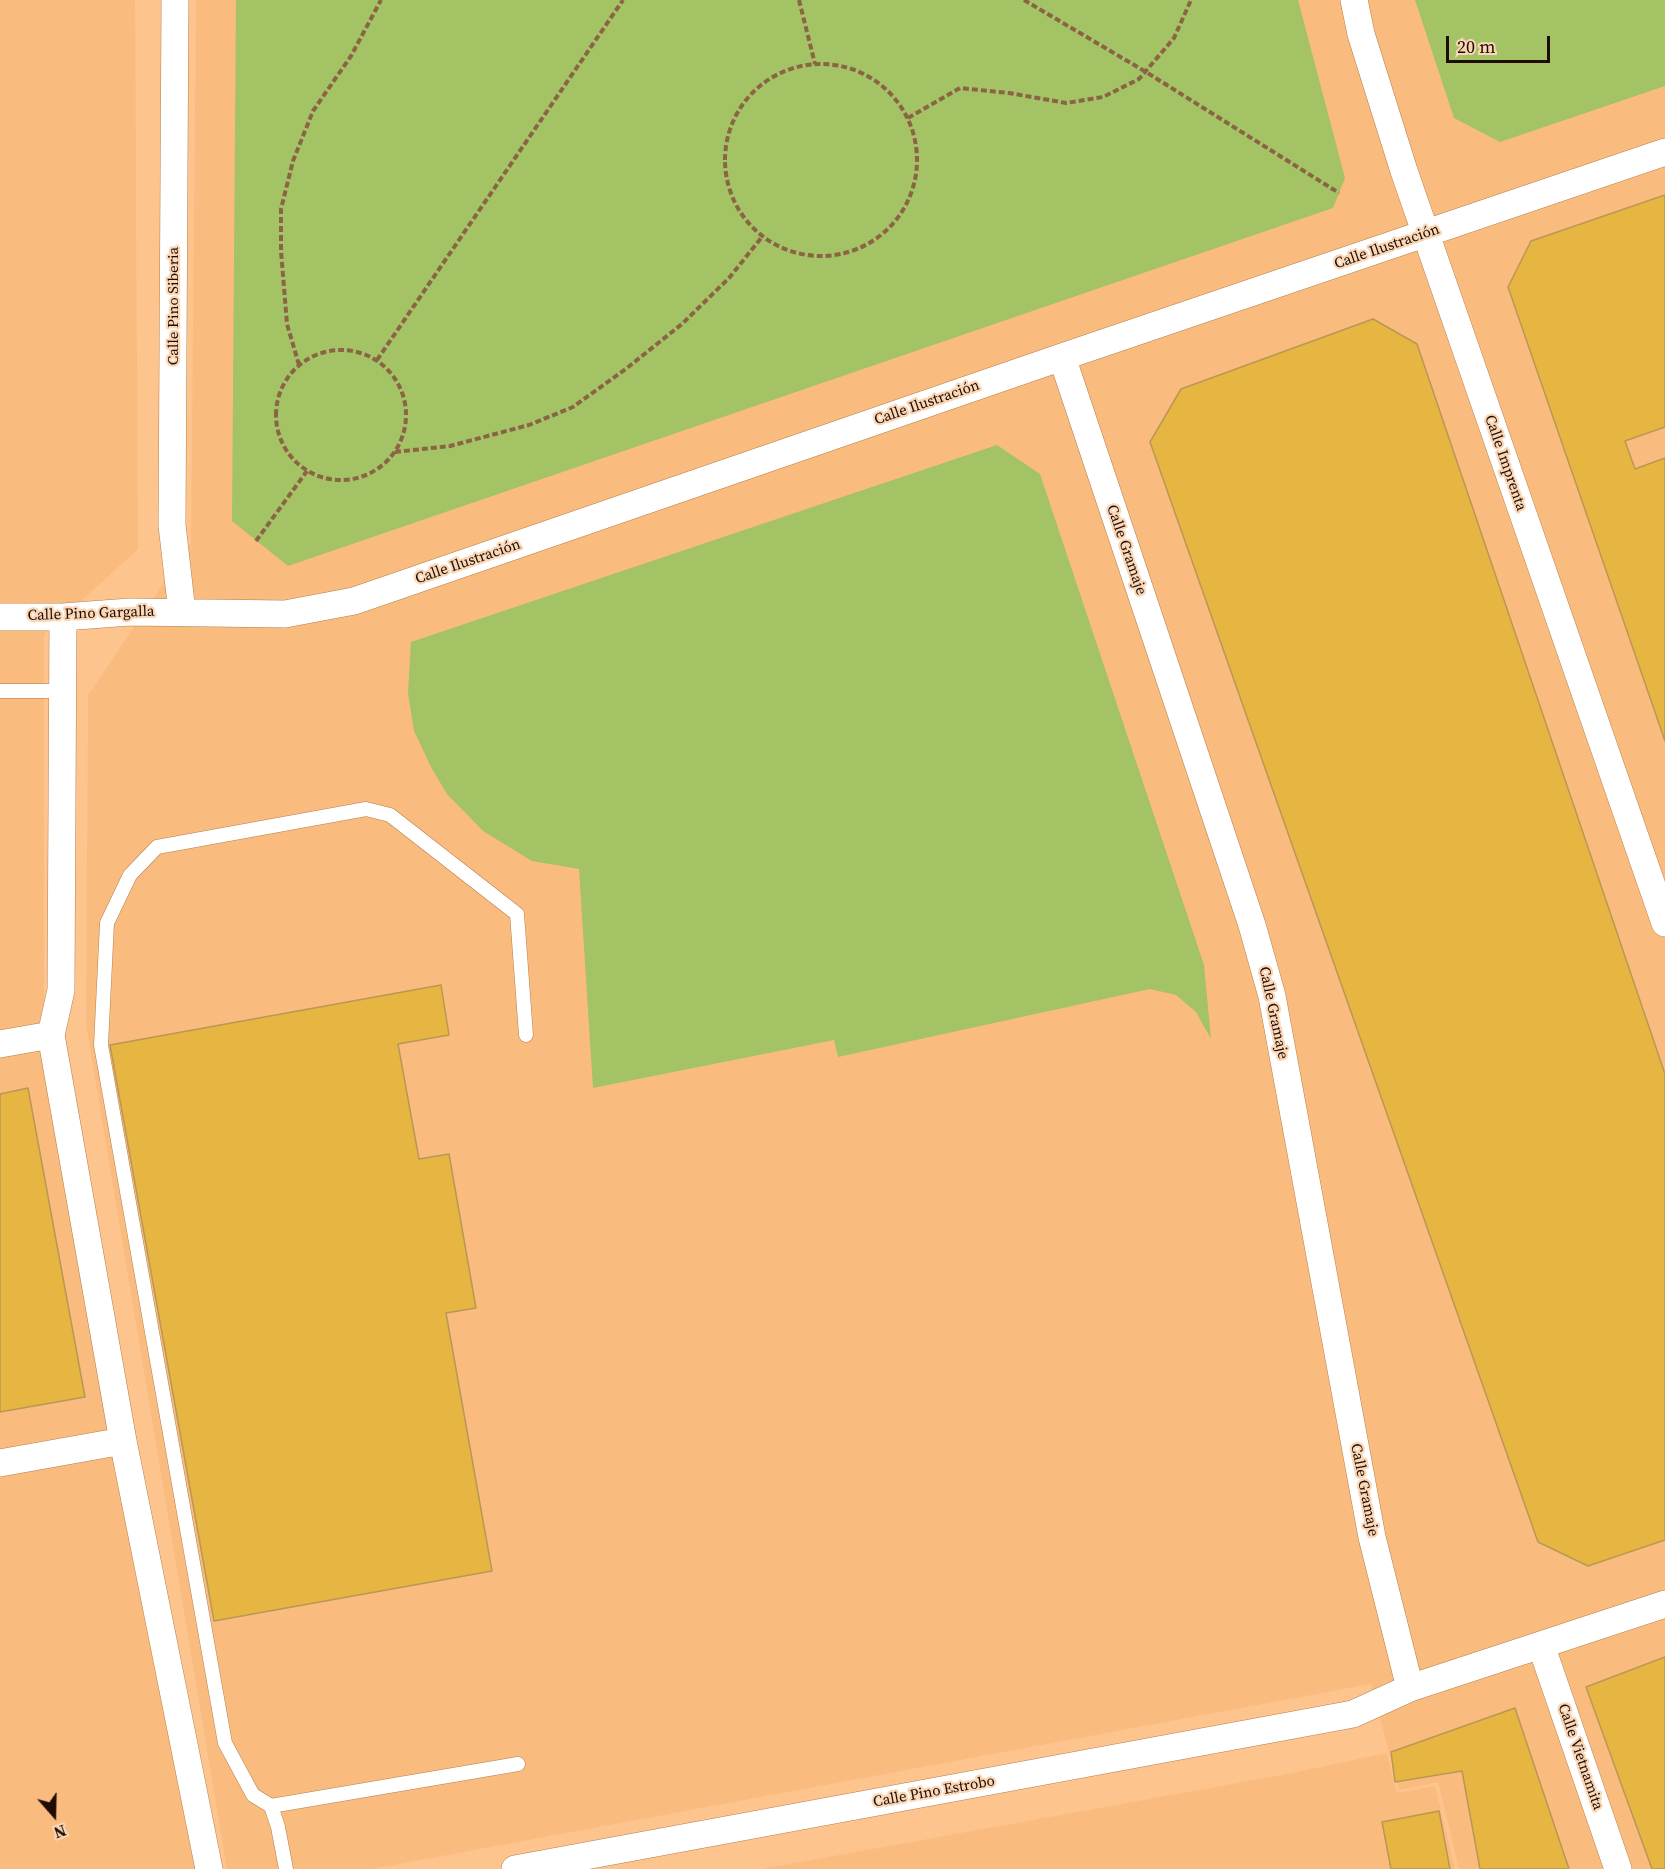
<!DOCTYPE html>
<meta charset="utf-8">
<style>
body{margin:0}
#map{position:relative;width:1665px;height:1869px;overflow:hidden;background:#fec48e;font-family:"Source Serif 4",serif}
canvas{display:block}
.north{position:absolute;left:24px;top:1785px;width:60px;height:60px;-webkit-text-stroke:4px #fad7b7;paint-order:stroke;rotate:160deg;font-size:16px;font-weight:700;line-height:24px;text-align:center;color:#1f0b00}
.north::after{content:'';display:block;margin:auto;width:21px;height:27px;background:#1f0b00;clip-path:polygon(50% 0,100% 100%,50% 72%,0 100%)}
.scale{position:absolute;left:1446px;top:36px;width:104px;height:27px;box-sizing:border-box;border:3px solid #1f0b00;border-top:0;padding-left:8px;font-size:18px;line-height:21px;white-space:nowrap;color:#1f0b00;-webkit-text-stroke:4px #fad7b7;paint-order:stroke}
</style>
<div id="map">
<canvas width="1665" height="1869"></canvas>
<div class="north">N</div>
<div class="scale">20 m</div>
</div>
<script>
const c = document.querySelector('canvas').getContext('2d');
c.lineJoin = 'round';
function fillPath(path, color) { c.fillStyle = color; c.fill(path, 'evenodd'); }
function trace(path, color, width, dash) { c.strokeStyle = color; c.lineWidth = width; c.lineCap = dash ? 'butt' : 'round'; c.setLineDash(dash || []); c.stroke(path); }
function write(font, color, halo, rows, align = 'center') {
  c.font = font + ' "Source Serif 4",serif'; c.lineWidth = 4.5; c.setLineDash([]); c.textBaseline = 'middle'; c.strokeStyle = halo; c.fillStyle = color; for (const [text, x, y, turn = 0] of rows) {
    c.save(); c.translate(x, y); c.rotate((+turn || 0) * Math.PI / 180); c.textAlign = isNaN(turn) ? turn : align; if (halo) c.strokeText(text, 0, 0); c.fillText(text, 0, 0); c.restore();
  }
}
const built = new Path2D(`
 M 0,0 L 135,0 L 138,549 L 44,635 L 44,1034 L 215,1869 L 0,1869 Z
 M 196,0 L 1665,0 L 1665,1869 L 1459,1869 L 1438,1782 L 1399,1790 L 1371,1684 L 372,1869 L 227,1869 L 86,1024 L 88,695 L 191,543 Z
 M 1387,1753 L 1397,1793 L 1435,1786 L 1455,1869 L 762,1869 L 1287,1774 Z`);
const green = new Path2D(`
 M 236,0 L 1298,0 L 1345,178 L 1333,208 L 288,566 L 232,521 Z
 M 1415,0 L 1665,0 L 1665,86 L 1500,142 L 1454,118 Z
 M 997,445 L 1040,474 L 1204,965 L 1211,1039 L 1196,1012 L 1176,995 L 1150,989 L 838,1057 L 834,1040 L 593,1088 L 579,869 L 532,861 L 483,831 L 447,794 L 432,769 L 414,731 L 408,693 L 411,642 Z`);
const building = new Path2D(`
 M 1665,195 L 1665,427 L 1625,441 L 1635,469 L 1665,458 L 1665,741 L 1508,287 L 1531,241 Z
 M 1373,319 L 1417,344 L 1665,1074 L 1665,1540 L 1588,1566 L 1538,1542 L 1150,442 L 1181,389 Z
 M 441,985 L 449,1035 L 398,1044 L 419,1159 L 449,1154 L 476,1308 L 446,1313 L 492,1571 L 214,1621 L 110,1045 Z
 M 28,1088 L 85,1397 L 0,1412 L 0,1094 Z
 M 1665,1657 L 1665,1869 L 1652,1869 L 1586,1687 Z
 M 1515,1708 L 1569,1869 L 1480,1869 L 1462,1771 L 1395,1782 L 1391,1752 Z
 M 1439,1811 L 1450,1869 L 1391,1869 L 1382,1822 Z`);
const path = new Path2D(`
 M 799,0 L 815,64
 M 1024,0 L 1146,72 L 1339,193
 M725 160a96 96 0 1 1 192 0a96 96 0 1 1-192 0Z
 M 908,118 L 960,88 L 1009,93 L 1066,103 L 1103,97 L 1139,79 L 1174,38 L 1191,0
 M276 415a65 65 0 1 1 130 0a65 65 0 1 1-130 0Z
 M 377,360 L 623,0
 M 299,365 L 287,324 L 281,251 L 281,209 L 293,161 L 313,111 L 351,56 L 381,0
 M 395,452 L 450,446 L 529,425 L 573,407 L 627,368 L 682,324 L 729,278 L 762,237
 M 256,541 L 307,471`);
const service = new Path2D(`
 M 0,691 L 62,691
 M 518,1764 L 271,1806 L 253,1795 L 225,1743 L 101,1045 L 107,923 L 130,875 L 157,847 L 366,809 L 390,815 L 517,914 L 526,1035
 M 271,1806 L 278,1827 L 286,1869`);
const minor = new Path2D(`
 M 175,0 L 172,525 L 182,612
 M 1354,0 L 1361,34 L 1404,171 L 1665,923
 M 1062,357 L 1252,925 L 1272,996 L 1372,1537 L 1410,1688
 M 0,617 L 63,617 L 130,612 L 285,614 L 354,601 L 1062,357 L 1665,152
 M 63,617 L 61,990 L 51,1035 L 123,1441 L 209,1869
 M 0,1044 L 51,1035
 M 0,1463 L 123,1441
 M 1541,1645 L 1618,1869
 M 515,1869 L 1353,1714 L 1410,1688 L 1665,1604`);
const streetNames = [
 ["Calle Ilustración",1387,247,-19],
 ["Calle Pino Siberia",174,306,-90],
 ["Calle Ilustración",927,403,-19],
 ["Calle Imprenta",1505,463,71],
 ["Calle Gramaje",1126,550,71],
 ["Calle Ilustración",468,562,-19],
 ["Calle Pino Gargalla",91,614,-2],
 ["Calle Gramaje",1273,1013,78],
 ["Calle Gramaje",1364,1490,79],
 ["Calle Vietnamita",1580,1757,71],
 ["Calle Pino Estrobo",934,1792,-10]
];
fillPath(built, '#fabb7f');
fillPath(green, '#a3c364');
fillPath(building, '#e7b541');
trace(building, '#b99854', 1.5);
trace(service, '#b47f4a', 15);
trace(minor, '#b47f4a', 28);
trace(path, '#8a6444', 4, [6, 3]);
trace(service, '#fff', 14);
trace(minor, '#fff', 27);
write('15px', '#1f0b00', '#fad7b7', streetNames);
</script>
